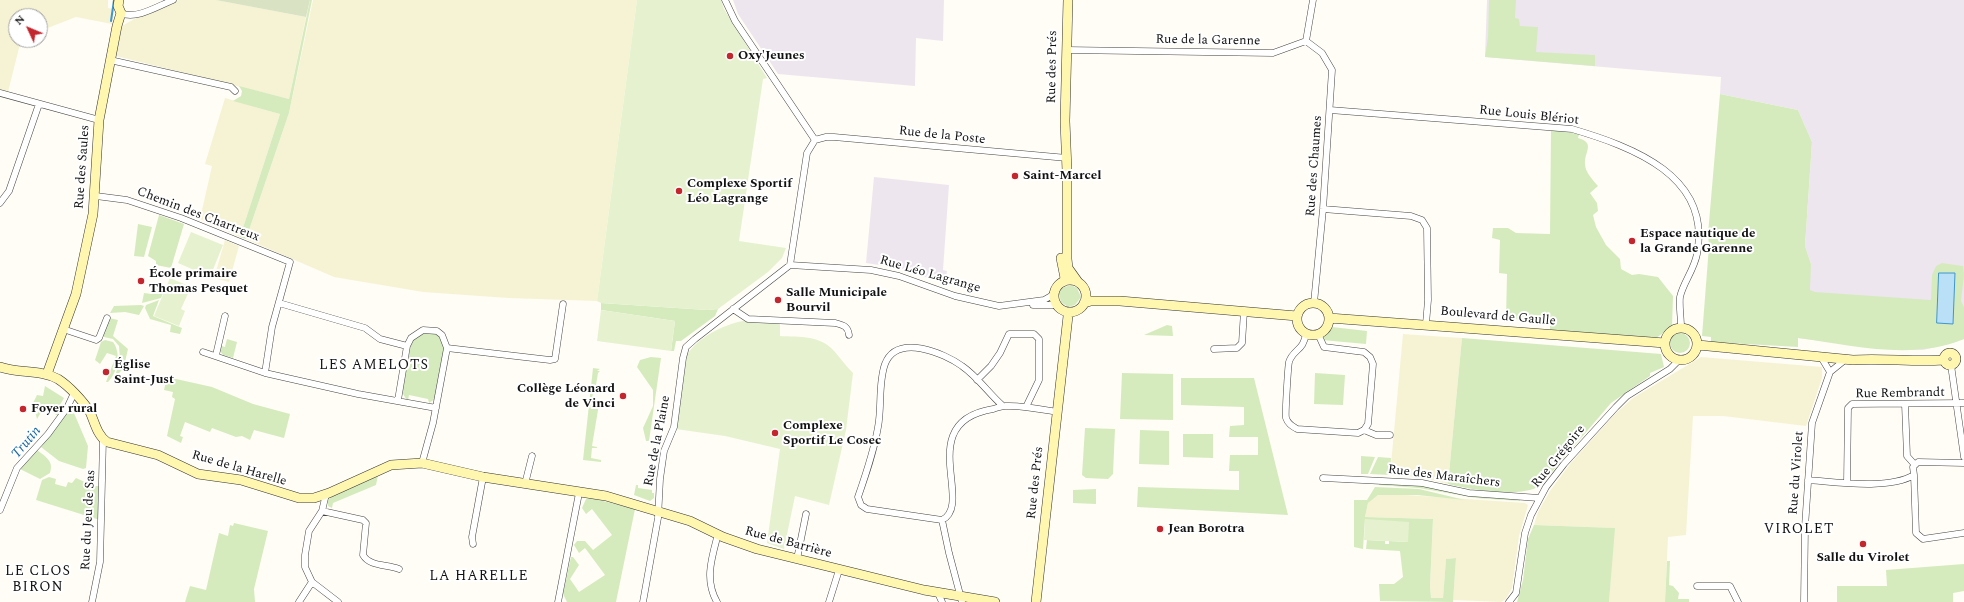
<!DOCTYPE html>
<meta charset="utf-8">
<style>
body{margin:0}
#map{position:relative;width:1964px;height:602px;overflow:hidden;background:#fffdf5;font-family:Spectral,serif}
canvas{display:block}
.north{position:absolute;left:8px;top:8px;width:40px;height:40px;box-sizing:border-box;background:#fff;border:1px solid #a0a0a0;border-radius:50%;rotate:314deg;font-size:11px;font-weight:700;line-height:16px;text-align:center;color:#111}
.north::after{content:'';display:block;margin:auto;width:14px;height:18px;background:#c4262e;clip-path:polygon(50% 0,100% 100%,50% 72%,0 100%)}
</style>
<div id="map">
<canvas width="1964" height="602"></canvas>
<div class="north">N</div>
</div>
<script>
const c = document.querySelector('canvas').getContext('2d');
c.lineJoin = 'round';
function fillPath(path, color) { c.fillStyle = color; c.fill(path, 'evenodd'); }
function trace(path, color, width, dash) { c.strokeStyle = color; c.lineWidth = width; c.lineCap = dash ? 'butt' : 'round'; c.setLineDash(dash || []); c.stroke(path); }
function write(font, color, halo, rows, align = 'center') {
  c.font = font + ' Spectral,serif'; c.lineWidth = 4; c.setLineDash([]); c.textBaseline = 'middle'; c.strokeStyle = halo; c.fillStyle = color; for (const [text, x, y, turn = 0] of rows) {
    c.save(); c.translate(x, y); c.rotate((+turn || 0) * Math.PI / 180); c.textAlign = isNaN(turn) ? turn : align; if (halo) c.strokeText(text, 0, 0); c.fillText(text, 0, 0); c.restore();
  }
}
const industrial = new Path2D(`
 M 733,0 L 944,0 L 943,41 L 916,38 L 915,86 L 778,74 L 738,14 Z
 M 1487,0 L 1964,0 L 1964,339 L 1953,343 L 1923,350 L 1885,349 L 1798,338 L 1811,264 L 1805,246 L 1812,142 L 1798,110 L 1720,94 L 1721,77 L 1485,57 Z
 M 874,177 L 949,185 L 943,270 L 947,271 L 945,284 L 899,268 L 866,263 Z`);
const farmland = new Path2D(`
 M 0,0 L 108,0 L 108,8 L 114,9 L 112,24 L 76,17 L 40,31 L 40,16 L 16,16 L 16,40 L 21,40 L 8,92 L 0,91 Z
 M 179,0 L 217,0 L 306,17 L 289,99 L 116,56 L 122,26 L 136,18 Z
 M 313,0 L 637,0 L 597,301 L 508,298 L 423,292 L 334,277 L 246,239 L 289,113 Z
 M 225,98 L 280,114 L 240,237 L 200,219 L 212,166 L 205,164 Z
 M 225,240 L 239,246 L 229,282 L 214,278 Z
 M 1403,334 L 1462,338 L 1448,484 L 1420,477 L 1390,475 Z
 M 1701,357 L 1822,367 L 1822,378 L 1806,426 L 1723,416 L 1693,416 L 1686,535 L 1668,537 L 1665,602 L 1609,602 L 1614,528 L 1534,525 L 1538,512 L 1550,491 L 1570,464 L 1615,414 L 1633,398 Z
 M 1392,494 L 1525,503 L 1528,505 L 1519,536 L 1512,588 L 1506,599 L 1501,602 L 1453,600 L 1456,558 L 1446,559 L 1443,598 L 1431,599 L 1430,586 L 1433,519 L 1365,517 L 1368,503 L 1372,499 L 1378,495 Z`);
const green = new Path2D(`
 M 310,0 L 312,0 L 289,113 L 246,239 L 240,237 L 280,114 L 233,101 L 241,96 L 242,91 L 239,86 L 289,99 Z
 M 1489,0 L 1516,0 L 1515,18 L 1519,19 L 1520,26 L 1538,27 L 1536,52 L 1595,55 L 1595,66 L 1485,57 L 1488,37 Z
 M 1720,94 L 1798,110 L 1812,142 L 1805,246 L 1811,264 L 1810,290 L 1815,292 L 1931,300 L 1932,275 L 1936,266 L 1942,263 L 1963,266 L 1964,275 L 1961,301 L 1964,307 L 1964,339 C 1911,361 1852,345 1798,338 L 1798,347 L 1711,342 L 1711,337 L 1702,336 L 1709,246 L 1708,234 Z
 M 1551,130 L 1579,134 L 1578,138 C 1596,143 1584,152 1585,164 C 1585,172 1593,180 1598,186 L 1590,193 L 1597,203 L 1598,211 L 1593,215 L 1596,227 L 1606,245 L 1620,259 L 1621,269 L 1632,275 L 1639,274 L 1658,277 L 1673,296 L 1672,327 L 1656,338 L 1550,330 L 1550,320 L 1506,319 L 1507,274 L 1499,273 L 1500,240 L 1492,238 L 1493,228 L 1508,228 L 1516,233 L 1550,234 Z
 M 159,215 L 184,224 L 171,268 L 156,265 L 156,261 L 148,256 Z
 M 138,224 L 152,227 L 144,257 L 134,256 Z
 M 156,283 L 160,283 L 163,287 L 166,286 L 161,298 L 142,303 L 144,293 L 152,294 Z
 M 1071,285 L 1077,288 L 1081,297 L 1075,305 L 1068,307 L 1061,302 L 1059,294 L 1062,288 Z
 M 159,300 L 153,316 L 182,328 L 180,334 L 170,332 L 171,325 L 150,319 L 145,308 L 146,305 Z
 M 601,303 L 707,310 L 718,309 L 715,316 L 681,341 L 676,341 L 674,351 L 671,351 L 675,321 L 601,310 Z
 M 141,305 L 144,306 L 139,315 L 125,312 L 110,313 L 114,306 Z
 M 109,318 L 118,320 L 113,336 L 128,349 L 125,362 L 128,364 L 118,374 L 116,373 L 120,359 L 119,346 L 113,339 L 104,337 L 103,335 Z
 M 1167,325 L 1172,326 L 1173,336 L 1144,335 Z
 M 1332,327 L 1367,331 L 1366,344 L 1322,340 L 1322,335 Z
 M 428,330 L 440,336 L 445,349 L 435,399 L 429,403 L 428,399 L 409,395 L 408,400 L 406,399 L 402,392 L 411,344 L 414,337 Z
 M1670 343a10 10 0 1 1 20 0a10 10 0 1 1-20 0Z
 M 1462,338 L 1661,354 L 1664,367 L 1650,373 L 1650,376 L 1611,403 L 1540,486 C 1519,498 1472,490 1448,484 Z
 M 227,339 L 237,342 L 233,358 L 223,355 L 220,351 L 221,346 L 225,347 Z
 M 105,340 L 113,342 C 122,354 117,373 108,382 L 106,382 L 116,356 L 107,353 L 100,364 L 95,360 L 101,342 Z
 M 651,357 L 661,358 L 649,441 L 646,441 L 643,428 L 653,406 L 653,390 L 637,367 L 640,360 Z
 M 593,368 L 600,369 L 597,371 L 600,371 L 598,373 L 596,385 L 594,385 L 592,400 L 594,400 L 594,403 L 599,404 L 592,446 L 597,447 L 597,448 L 592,448 L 591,458 L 601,460 L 601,462 L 583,460 Z
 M 1122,373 L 1173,374 L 1173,420 L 1120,419 Z
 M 1315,373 L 1345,375 L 1343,405 L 1314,404 Z
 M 167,377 L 212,387 L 253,404 L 290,414 L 284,438 L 254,430 L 250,440 L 242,436 L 236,437 L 212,428 L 210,432 L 185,422 L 180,436 L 183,437 L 181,443 L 167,436 L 175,399 L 172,397 L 173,392 L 164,390 Z
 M 1181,378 L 1254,378 L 1288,515 L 1137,507 L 1138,487 L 1239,490 L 1239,471 L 1229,471 L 1230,455 L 1258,455 L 1258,437 L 1229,437 L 1230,426 L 1244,425 L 1244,407 L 1181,405 Z
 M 45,386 L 64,398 L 57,410 L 60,412 L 58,416 L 44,407 L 37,419 L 33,403 L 37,395 L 43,396 Z
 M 71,406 L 88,446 L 86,468 L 83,469 L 59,461 L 41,447 Z
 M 1085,428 L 1115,429 L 1113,474 L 1108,479 L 1086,478 L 1082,475 Z
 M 1140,430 L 1169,431 L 1169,465 L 1139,464 Z
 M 1183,434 L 1213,434 L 1213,458 L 1183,457 Z
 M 37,450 C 46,457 54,461 50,473 L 40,479 L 20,469 Z
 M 1361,456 L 1375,457 L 1368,474 L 1361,474 Z
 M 1378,457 L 1391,458 L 1390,475 L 1370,474 Z
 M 378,475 L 376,485 L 333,503 L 332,508 L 328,506 L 328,500 L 333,496 Z
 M 49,477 L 56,479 L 55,484 L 66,487 L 68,482 L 72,483 L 76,478 L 87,483 L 91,486 L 101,486 L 101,505 L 98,507 L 100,520 L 36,500 L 42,480 Z
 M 1379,483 L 1422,485 L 1520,498 L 1520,501 L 1476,498 L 1419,488 L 1379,485 Z
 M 636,485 L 638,485 L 638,488 L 652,490 L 652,493 L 654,493 L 654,498 L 650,501 L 634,495 Z
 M 1375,487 L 1419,489 L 1465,500 L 1417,495 L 1378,495 L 1368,503 L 1365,517 L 1433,519 L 1430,586 L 1431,598 L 1443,598 L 1446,559 L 1456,558 L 1453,602 L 1380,601 L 1379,584 L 1394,584 L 1403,577 L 1400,551 L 1366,549 L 1367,540 L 1385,541 L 1385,544 L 1389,544 L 1389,541 L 1408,542 L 1365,519 L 1363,549 L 1354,547 L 1354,500 L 1367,500 Z
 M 1096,489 L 1096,504 L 1073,503 L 1073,490 Z
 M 591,498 L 635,509 L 616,602 L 567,602 L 563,594 L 571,557 L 573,557 L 579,565 L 570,579 L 579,592 L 605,575 L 585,548 L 579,553 L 574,545 L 577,541 L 585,541 L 593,550 L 612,535 L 592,509 L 586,514 L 582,508 L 586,499 Z
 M 234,523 L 268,531 L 254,589 L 255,602 L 185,602 L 190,586 L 206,590 L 219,533 L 228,536 L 230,525 L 233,526 Z
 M 1534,525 L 1615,528 L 1609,602 L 1517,602 L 1523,580 L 1528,539 Z
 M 1667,561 L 1670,561 L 1669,585 L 1673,586 L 1679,593 L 1678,599 L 1689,599 L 1689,602 L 1665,602 Z
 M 1964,564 L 1964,591 L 1953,593 L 1953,602 L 1837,602 L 1837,586 L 1887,586 L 1886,570 Z`);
const cemetery = new Path2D(`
 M 216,0 L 310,0 L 306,17 Z`);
const pitch = new Path2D(`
 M 637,0 L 721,0 L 724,9 L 767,78 L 763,79 L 739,241 L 786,248 L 782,258 L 768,272 L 718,309 L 707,310 L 601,303 L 597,301 Z
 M 191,232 L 223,245 L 210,277 L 178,263 Z
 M 170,278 L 191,287 L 181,309 L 185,311 L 179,326 L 154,316 Z
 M 601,310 L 675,321 L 671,351 L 597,341 Z
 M 743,321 L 780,323 L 780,336 C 800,337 821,335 835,352 C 841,359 846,366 853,373 L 846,430 L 829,505 L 795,496 L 784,549 L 767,543 L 780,449 L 725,436 L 676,429 L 687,355 C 698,337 723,325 743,321 Z
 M 1365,519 L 1409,522 L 1408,542 L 1364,540 Z`);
const water = new Path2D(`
 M 1939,273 L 1955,273 L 1953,324 L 1937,323 Z`);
const stream = new Path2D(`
 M 111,21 L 114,0`);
const street = new Path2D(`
 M 725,0 L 735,21 L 815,140 L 807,153 L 790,265
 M 121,13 C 136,20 158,6 173,0
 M 1306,41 L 1322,53 L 1332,70 L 1323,209 L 1314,303
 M 1306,41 L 1313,0
 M 1066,50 L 1273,53 L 1306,41
 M 110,60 L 231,87 L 235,91
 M 0,93 L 99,120
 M 1330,110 L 1572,129 C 1633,147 1712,176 1697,254 C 1694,270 1683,283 1680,297 C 1679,306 1681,317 1681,327
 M 815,140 L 826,137 L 834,137 L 1067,158
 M 96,196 L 127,200 L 181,218 L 290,262 L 272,327 L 265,373 L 358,394 L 436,408
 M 0,203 L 9,191 L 39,104
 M 1323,209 L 1411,216 L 1422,220 L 1427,228 L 1428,300 L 1426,324
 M 279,303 L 365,328 L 380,339 L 407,346
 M 1033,305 L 1057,305
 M 733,309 L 748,319 L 835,323 C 843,325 848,326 849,335
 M 63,329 L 96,340 L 99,338 L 107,318
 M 1306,333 C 1304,351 1293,349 1289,362 C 1288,367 1285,414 1286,418 C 1288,424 1292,426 1297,429 L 1358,433 L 1364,430 L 1368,424 L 1373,364 L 1370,357 L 1364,352 L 1324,347 L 1318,334
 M 447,348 L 550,360 L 555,359 L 563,304
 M 1214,349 L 1237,348 L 1242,343 L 1244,311
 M 203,352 L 265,373
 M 216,355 L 225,316
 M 1821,357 L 1830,372
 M 1951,365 L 1964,457
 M 977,380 L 991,366 L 1000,353 L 1009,334 L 1034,334 L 1039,339 L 1039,380 L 1026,407
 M 398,400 L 407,346 L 411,338 L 423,330 L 437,331 L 442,335 L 447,348 L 433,423 L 422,463
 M 1905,404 L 1907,456 L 1915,465
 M 1364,430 L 1376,435 L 1390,435
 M 1914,475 L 1916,533 L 1923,539 L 1964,533
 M 1323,478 L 1422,483 L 1469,493 L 1539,498
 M 1808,480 C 1836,482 1889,490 1914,475 L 1913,467 L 1918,462 L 1964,463
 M 1847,483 L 1848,408 L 1852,404 L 1964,403
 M 525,484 L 532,456
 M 0,510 L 17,468 L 48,434 L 67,408 L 74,393
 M 322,511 L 363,520 L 366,523 L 363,555 C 370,567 387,564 399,569
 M 942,520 L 867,509 L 861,505 L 858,497 C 866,474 874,451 878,427 C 882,407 878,383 885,364 C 897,333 944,353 962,366 C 978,377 989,394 1003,406
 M 473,544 L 472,537 L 483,477
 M 797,559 L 806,514
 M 312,582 L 338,602
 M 1697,586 L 1730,586 L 1738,602
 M 938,593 L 942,602
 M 92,602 L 100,562 L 103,439
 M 299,602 L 312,582 L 305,567 L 305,555 L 309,531 L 322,511 L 326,494
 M 558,602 L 579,493
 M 643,602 L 658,518 L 660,479 L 664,451 L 674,427 L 683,358 L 686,347 L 695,339 L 790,265 L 871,270 L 899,276 L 955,296 L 999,306 L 1044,300 L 1051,296 L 1055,291
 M 717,602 C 704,580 712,557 718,534
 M 829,602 L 839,570
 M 962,602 L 949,553 L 942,520 C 975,504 913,422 993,409 C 997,408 1001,406 1005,406 C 1022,405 1040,409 1057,412
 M 1509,602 L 1516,593 L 1525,533 L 1531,515 L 1546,487 L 1564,464 L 1616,407 L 1627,396 L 1670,369 L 1679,360
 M 1804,602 L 1805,527 L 1812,423 L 1830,372 L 1846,359`);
const secondary = new Path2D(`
 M 1068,0 L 1065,121 L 1067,171 L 1067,259 L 1068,268 L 1078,282
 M 1061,258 L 1065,278 L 1063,282
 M1054 296a16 16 0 1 1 32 0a16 16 0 1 1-32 0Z
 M 1084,303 L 1091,301 L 1120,301 L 1297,316
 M1297 319a16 16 0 1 1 32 0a16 16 0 1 1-32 0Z
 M 1329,318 L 1665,343
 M1665 344a16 16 0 1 1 32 0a16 16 0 1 1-32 0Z
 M 1698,345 L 1853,360 C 1883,358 1913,362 1943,360
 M1944 359a6 6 0 1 1 12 0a6 6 0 1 1-12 0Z
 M 0,367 C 19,374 40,369 58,379 C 69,386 83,401 90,412 C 95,423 97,435 107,442 L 158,455 L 198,474 L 241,480 L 299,498 L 314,498 L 329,493 L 391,465 L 422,463 L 483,477 L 606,496 L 690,521 L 723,537 L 757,549 L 924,590 L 995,602
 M 47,374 L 76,294 L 93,214 L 99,120 L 117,26 L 121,13 L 118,6 L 119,0
 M 1036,602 L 1068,316 L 1070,312`);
const markers = [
 [730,56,4,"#c4262e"],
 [1015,176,4,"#c4262e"],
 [679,191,4,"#c4262e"],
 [1632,241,4,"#c4262e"],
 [141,281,4,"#c4262e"],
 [778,300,4,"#c4262e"],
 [106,372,4,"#c4262e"],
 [623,396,4,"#c4262e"],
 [23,409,4,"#c4262e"],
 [775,433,4,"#c4262e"],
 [1160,529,4,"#c4262e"],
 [1863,544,4,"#c4262e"]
];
const streetNames = [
 ["Rue de la Garenne",1208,41,1],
 ["Rue des Prés",1053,67,-89],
 ["Rue Louis Blériot",1529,116,6],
 ["Rue de la Poste",942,136,6],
 ["Rue des Chaumes",1315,166,-86],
 ["Rue des Saules",83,167,-86],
 ["Chemin des Chartreux",198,215,21],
 ["Rue Léo Lagrange",930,275,16],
 ["Boulevard de Gaulle",1498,317,5],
 ["Rue Rembrandt",1900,394,-1],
 ["Rue de la Plaine",658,441,-79],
 ["Rue Grégoire",1559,457,-51],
 ["Rue de la Harelle",239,469,16],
 ["Rue du Virolet",1797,473,-86],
 ["Rue des Maraîchers",1444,477,7],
 ["Rue des Prés",1036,483,-84],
 ["Rue du Jeu de Sas",89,520,-87],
 ["Rue de Barrière",788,543,15]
];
const poiNames = [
 ["Oxy'Jeunes",738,56],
 ["Saint-Marcel",1023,176],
 ["Complexe Sportif",687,184],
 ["Léo Lagrange",687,199],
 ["Espace nautique de",1640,234],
 ["la Grande Garenne",1640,249],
 ["École primaire",149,274],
 ["Thomas Pesquet",149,289],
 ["Salle Municipale",786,293],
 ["Bourvil",786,308],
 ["Église",114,365],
 ["Saint-Just",114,380],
 ["Collège Léonard",615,389,"right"],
 ["de Vinci",615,404,"right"],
 ["Foyer rural",31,409],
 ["Complexe",783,426],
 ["Sportif Le Cosec",783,441],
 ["Jean Borotra",1168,529],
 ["Salle du Virolet",1863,558,"center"]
];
const neighbourhoodNames = [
 ["LES AMELOTS",374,366],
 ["VIROLET",1799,530],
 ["LE CLOS",38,572],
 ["BIRON",38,588],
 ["LA HARELLE",479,577]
];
const waterNames = [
 ["Trutin",27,443,-50]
];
fillPath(industrial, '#eee6ef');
fillPath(farmland, '#f6f3d4');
fillPath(green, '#d5ebbd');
fillPath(cemetery, '#d9e3c4');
fillPath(pitch, '#e6f2cf');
fillPath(water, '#b9e0f7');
trace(water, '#3f96cf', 1);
trace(stream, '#3f96cf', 2);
trace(street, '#444', 7);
trace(secondary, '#333', 10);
trace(street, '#fff', 6);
trace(secondary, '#fff6b0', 9);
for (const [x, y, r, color] of markers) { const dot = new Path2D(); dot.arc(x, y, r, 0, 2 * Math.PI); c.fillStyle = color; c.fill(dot); trace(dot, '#fff', 1.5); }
write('13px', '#111', '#fff', streetNames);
write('bold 13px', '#111', '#fff', poiNames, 'left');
c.letterSpacing = '1px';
write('14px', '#111', '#fff', neighbourhoodNames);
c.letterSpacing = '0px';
write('italic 14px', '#1768a6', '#fff', waterNames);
</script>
